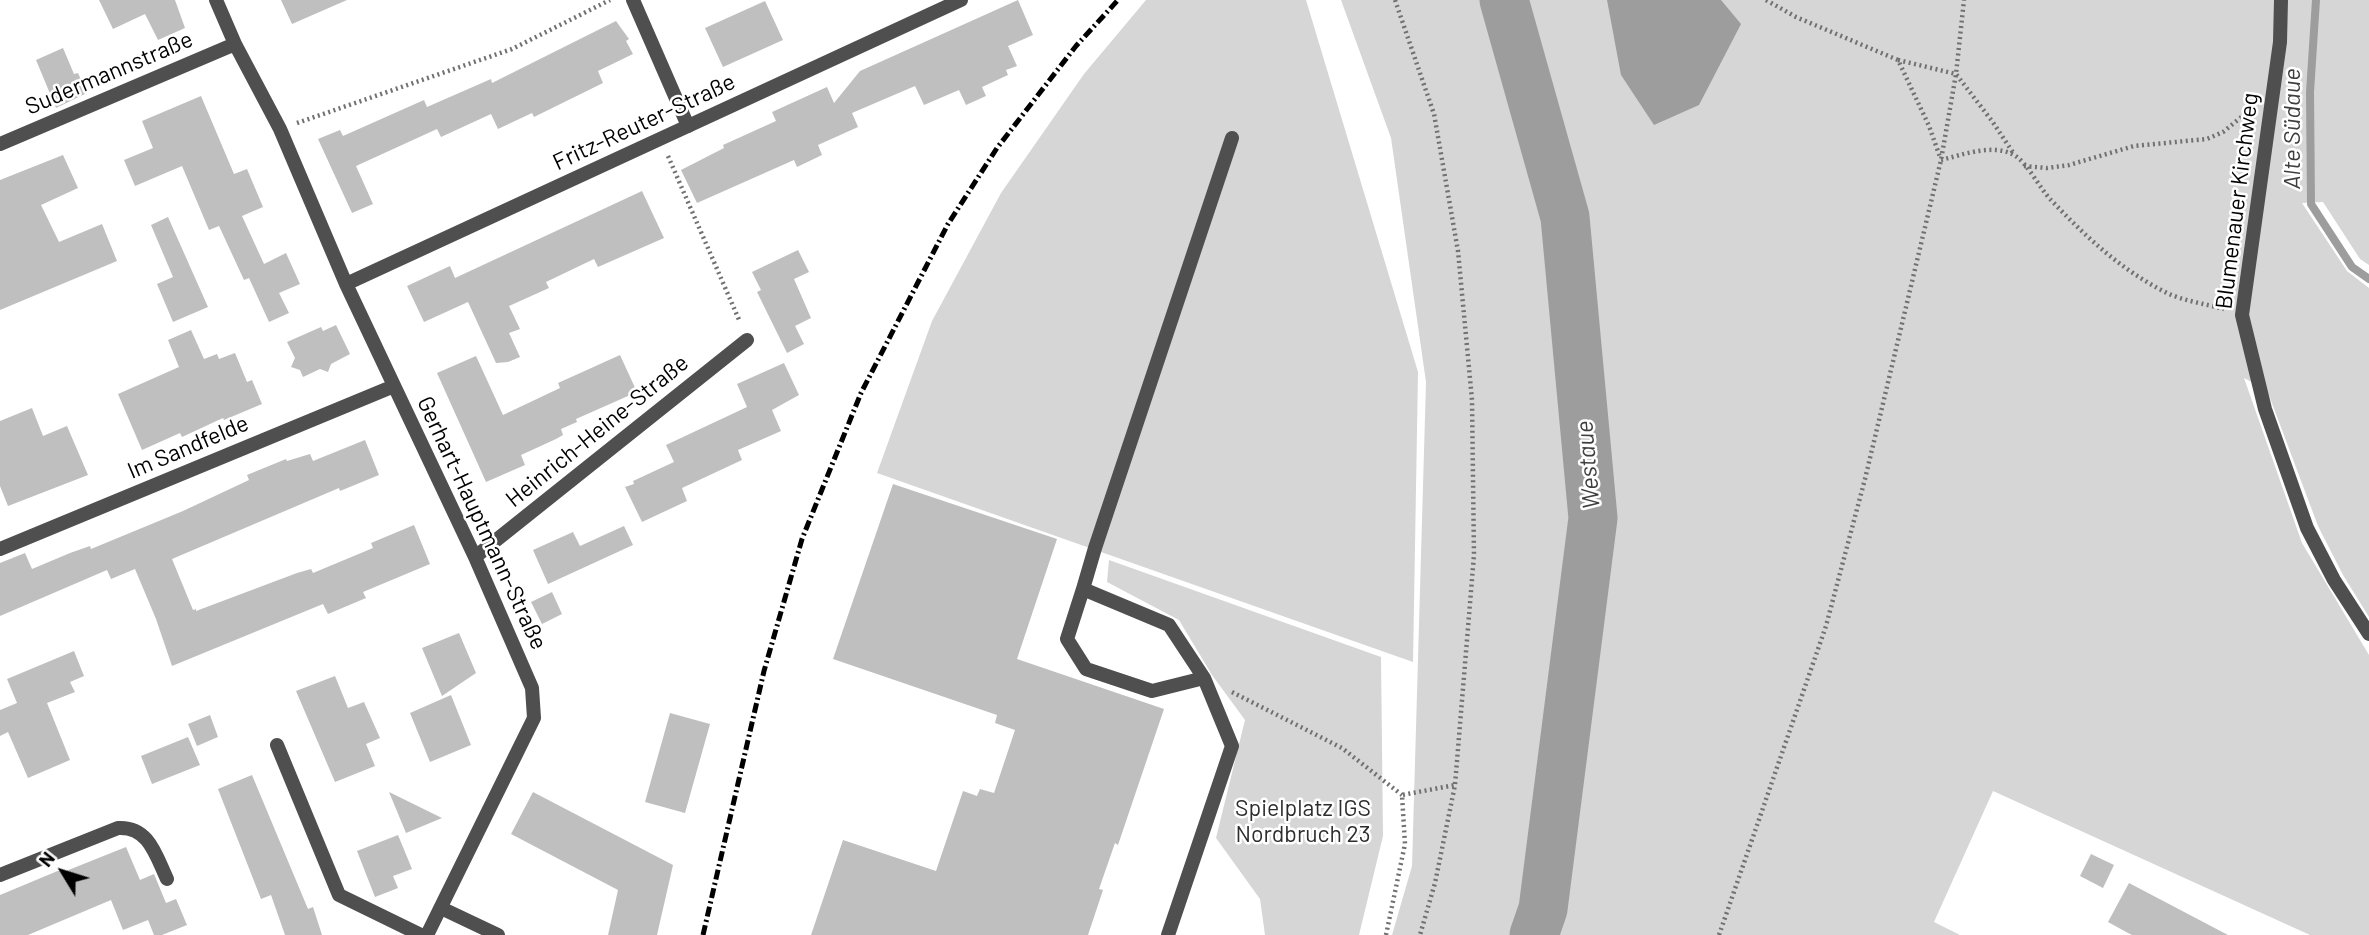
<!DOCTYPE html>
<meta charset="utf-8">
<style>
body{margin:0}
#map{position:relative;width:2369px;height:935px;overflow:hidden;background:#fff;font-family:Barlow,sans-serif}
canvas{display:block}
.north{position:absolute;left:28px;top:837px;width:70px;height:70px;-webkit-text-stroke:5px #fff;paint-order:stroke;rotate:308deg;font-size:19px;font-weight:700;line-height:28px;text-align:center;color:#000}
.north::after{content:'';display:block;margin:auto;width:24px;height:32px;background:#000;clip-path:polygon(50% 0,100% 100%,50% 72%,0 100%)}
</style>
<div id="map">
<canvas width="2369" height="935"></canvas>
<div class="north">N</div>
</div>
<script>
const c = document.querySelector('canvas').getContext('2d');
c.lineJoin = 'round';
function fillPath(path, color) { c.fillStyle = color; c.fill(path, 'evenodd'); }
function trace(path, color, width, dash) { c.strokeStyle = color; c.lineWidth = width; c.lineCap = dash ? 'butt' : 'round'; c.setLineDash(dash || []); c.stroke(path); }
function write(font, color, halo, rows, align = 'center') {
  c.font = font + ' Barlow,sans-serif'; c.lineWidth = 5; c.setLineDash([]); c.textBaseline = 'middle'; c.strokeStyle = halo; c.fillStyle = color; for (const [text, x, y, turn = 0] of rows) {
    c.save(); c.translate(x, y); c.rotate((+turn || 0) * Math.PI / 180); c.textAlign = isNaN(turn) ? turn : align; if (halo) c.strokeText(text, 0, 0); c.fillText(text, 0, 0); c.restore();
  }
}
const green = new Path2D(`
 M 1146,0 L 1306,0 L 1418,372 L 1413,662 L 877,473 L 932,321 L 1001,193 L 1084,74 Z
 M 1341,0 L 2369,0 L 2369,265 L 2360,259 L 2323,202 L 2302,203 L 2347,271 L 2369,288 L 2369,617 L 2343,575 L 2318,526 L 2267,390 L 2244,378 L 2302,543 L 2369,655 L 2369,935 L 2310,935 L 1993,791 L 1934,922 L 1960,935 L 1392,935 L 1412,866 L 1426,382 L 1391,138 Z
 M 1109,560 L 1381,657 L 1383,836 L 1359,935 L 1265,935 L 1260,899 L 1216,838 L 1245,720 L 1212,675 L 1179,620 L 1107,582 Z`);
const water = new Path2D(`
 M 1607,0 L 1721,0 L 1741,24 L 1699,105 L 1654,125 L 1621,75 Z`);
const stream = new Path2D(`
 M 2316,0 L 2310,92 L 2311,204 L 2352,267 L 2369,279`);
const river = new Path2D(`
 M 1504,0 L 1565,217 L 1593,518 L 1543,909 L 1534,935`);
const building = new Path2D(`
 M 99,0 L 175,0 L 185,28 L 158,40 L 145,14 L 113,29 Z
 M 281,0 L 347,0 L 292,24 Z
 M 1018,0 L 1033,35 L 1008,46 L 1017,66 L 1006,70 L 1008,75 L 982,87 L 986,96 L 966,105 L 959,90 L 924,105 L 915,86 L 852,113 L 858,127 L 818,145 L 822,155 L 797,167 L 794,160 L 697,203 L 681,170 L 724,148 L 723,145 L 776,121 L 772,112 L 827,87 L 834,103 L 860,71 Z
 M 765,1 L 783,40 L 723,67 L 705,28 Z
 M 616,21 L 629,39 L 626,41 L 633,54 L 598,71 L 603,83 L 534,117 L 532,113 L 498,129 L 491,114 L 441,137 L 437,129 L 356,166 L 373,204 L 352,213 L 318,139 L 340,130 L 343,136 L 424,100 L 427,107 L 491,79 L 492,83 Z
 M 63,48 L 74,74 L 78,73 L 87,93 L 56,108 L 36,60 Z
 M 201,96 L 234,174 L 247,169 L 263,207 L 242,216 L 264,264 L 286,253 L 300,284 L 279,293 L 289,313 L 269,322 L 249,278 L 244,280 L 219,226 L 209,230 L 182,166 L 135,186 L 124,160 L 153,148 L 142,121 Z
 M 63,155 L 78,188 L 41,205 L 59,242 L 102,224 L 117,261 L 0,310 L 0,180 Z
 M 642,191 L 664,238 L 598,267 L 594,259 L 546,282 L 549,288 L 509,306 L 520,329 L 509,333 L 520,357 L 508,362 L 496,363 L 468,302 L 424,322 L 407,286 L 450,266 L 455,278 Z
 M 168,217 L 208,307 L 173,322 L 157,284 L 173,277 L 151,225 Z
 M 798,250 L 809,272 L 794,279 L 811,318 L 795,326 L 804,344 L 787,353 L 757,292 L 761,290 L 752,272 Z
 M 336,325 L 350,354 L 331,364 L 328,372 L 320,369 L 303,377 L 300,370 L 291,367 L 295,358 L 287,342 L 321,327 L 323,331 Z
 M 191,330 L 204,359 L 217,354 L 219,359 L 235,353 L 247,382 L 252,380 L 262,404 L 224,420 L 223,418 L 182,437 L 180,433 L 142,450 L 118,394 L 179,367 L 168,340 Z
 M 620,355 L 637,392 L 576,419 L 577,422 L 561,429 L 563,435 L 556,439 L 521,455 L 525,465 L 486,482 L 437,373 L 476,356 L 503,415 L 560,388 L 558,383 Z
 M 784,363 L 799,395 L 772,410 L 781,431 L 738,450 L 742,460 L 682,488 L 687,501 L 642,522 L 625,487 L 634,484 L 633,481 L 674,462 L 666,445 L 747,407 L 737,384 Z
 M 32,408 L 43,436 L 67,426 L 88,475 L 8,506 L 0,486 L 0,421 Z
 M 365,440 L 379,475 L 340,491 L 339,488 L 172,559 L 193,610 L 196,609 L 196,611 L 297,573 L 311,569 L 313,573 L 373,548 L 371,543 L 414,525 L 430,564 L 363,592 L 366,598 L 328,614 L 323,604 L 172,666 L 156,619 L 135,569 L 111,579 L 107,570 L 0,616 L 0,563 L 25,553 L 32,569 L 70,553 L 90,546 L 91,549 L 183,511 L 249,480 L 247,475 L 286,459 L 287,461 L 310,454 L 313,461 Z
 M 893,484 L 1057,539 L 1017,659 L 1164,709 L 1118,845 L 1115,843 L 1099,889 L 1103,890 L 1088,935 L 811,935 L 843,840 L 936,871 L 963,791 L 977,796 L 980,789 L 994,793 L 1015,730 L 995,723 L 997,715 L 833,659 Z
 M 624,526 L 633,545 L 548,584 L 533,550 L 573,532 L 580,546 Z
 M 552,592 L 562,614 L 542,624 L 531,602 Z
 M 459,633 L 476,673 L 442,696 L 422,648 Z
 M 74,651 L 84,676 L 70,682 L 75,692 L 47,703 L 70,760 L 28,778 L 8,732 L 0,736 L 0,710 L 17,703 L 7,679 Z
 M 335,676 L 348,708 L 364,702 L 380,738 L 366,744 L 375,766 L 335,782 L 296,691 Z
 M 451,695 L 471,745 L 430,762 L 410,713 Z
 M 670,713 L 710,724 L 685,813 L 645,802 Z
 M 210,715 L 218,737 L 197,746 L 188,724 Z
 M 188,737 L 200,765 L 152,784 L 141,756 Z
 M 252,775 L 308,909 L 313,907 L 322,935 L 285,935 L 271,895 L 261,899 L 218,789 Z
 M 389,792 L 442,818 L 406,833 Z
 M 533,792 L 673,865 L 657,935 L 608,935 L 618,890 L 511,834 Z
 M 398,835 L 412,869 L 393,876 L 398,888 L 375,897 L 357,851 Z
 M 126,847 L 140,880 L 154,874 L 166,903 L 176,899 L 187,925 L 162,935 L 154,935 L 148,920 L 123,930 L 111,900 L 28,935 L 0,935 L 0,895 L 60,870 L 61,873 Z
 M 2091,854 L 2114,865 L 2103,888 L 2080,876 Z
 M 2129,883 L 2228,935 L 2132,935 L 2128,933 L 2108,922 Z`);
const path = new Path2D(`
 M 1395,0 L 1434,114 L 1458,251 L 1472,400 L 1474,555 L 1455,785 L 1435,883 L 1420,935
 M 1766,0 L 1796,17 L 1898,60 L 1929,126 L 1940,157
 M 1898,60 L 1956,74 L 1992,121 L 2014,154
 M 297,123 L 512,49 L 610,0
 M 668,156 L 740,322
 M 1941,160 C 1962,155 1993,143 2014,155 C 2027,162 2040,189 2051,200 C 2086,237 2121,270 2167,293 C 2184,301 2206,304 2224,309
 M 2024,166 L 2047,168 L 2069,165 L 2134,146 L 2207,139 L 2223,132 L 2250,110
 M 1232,692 L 1342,748 L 1402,795
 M 1386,935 L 1405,844 L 1402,795 L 1455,785
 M 1719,935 L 1826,626 L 1865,479 L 1941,160 L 1956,74 L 1964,0`);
const service = new Path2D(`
 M 2281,0 L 2280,42 L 2242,315 L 2265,409 L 2307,528 L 2334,580 L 2369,634
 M 688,126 L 961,0
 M 1083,589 L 1067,639 L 1086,669 L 1152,691 L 1204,678
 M 277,745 L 339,895 L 421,935
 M 0,875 L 118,828 C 149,826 156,856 167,879
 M 441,908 L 498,935
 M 1168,935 L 1232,746 L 1204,678 L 1169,625 L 1083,589 L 1095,548 L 1232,138`);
const minor = new Path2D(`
 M 216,0 L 235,44 L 280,129 L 346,284 L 475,557 L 532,688 L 534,718 L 427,935
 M 0,144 L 235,44
 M 346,284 L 688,126 L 633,0
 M 0,549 L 394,386
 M 475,557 L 747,340`);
const rail = new Path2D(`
 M 703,935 L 764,671 L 802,539 L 861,393 L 948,224 L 997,148 L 1076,46 L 1118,0`);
const streetNames = [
 ["Sudermannstraße",109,73,-23],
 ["Fritz-Reuter-Straße",644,122,-25],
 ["Blumenauer Kirchweg",2237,201,-83],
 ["Heinrich-Heine-Straße",597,431,-39],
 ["Im Sandfelde",188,447,-23],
 ["Gerhart-Hauptmann-Straße",482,523,65]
];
const parkNames = [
 ["Spielplatz IGS",1303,808],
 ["Nordbruch 23",1303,834]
];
const waterNames = [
 ["Alte Südaue",2292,129,-90],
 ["Westaue",1588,465,-95]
];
fillPath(green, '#d6d6d6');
fillPath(water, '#9d9d9d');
trace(stream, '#9d9d9d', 8);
trace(river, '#9d9d9d', 49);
fillPath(building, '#bfbfbf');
trace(path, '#717171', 4.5, [2, 3.5]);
trace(service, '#4f4f4f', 14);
trace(minor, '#4f4f4f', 14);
trace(rail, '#000', 5, [10, 3.5, 2, 3.5]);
write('23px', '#000', '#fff', streetNames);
write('23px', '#2d2d2d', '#fff', parkNames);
write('italic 24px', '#3e3e3e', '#fff', waterNames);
</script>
